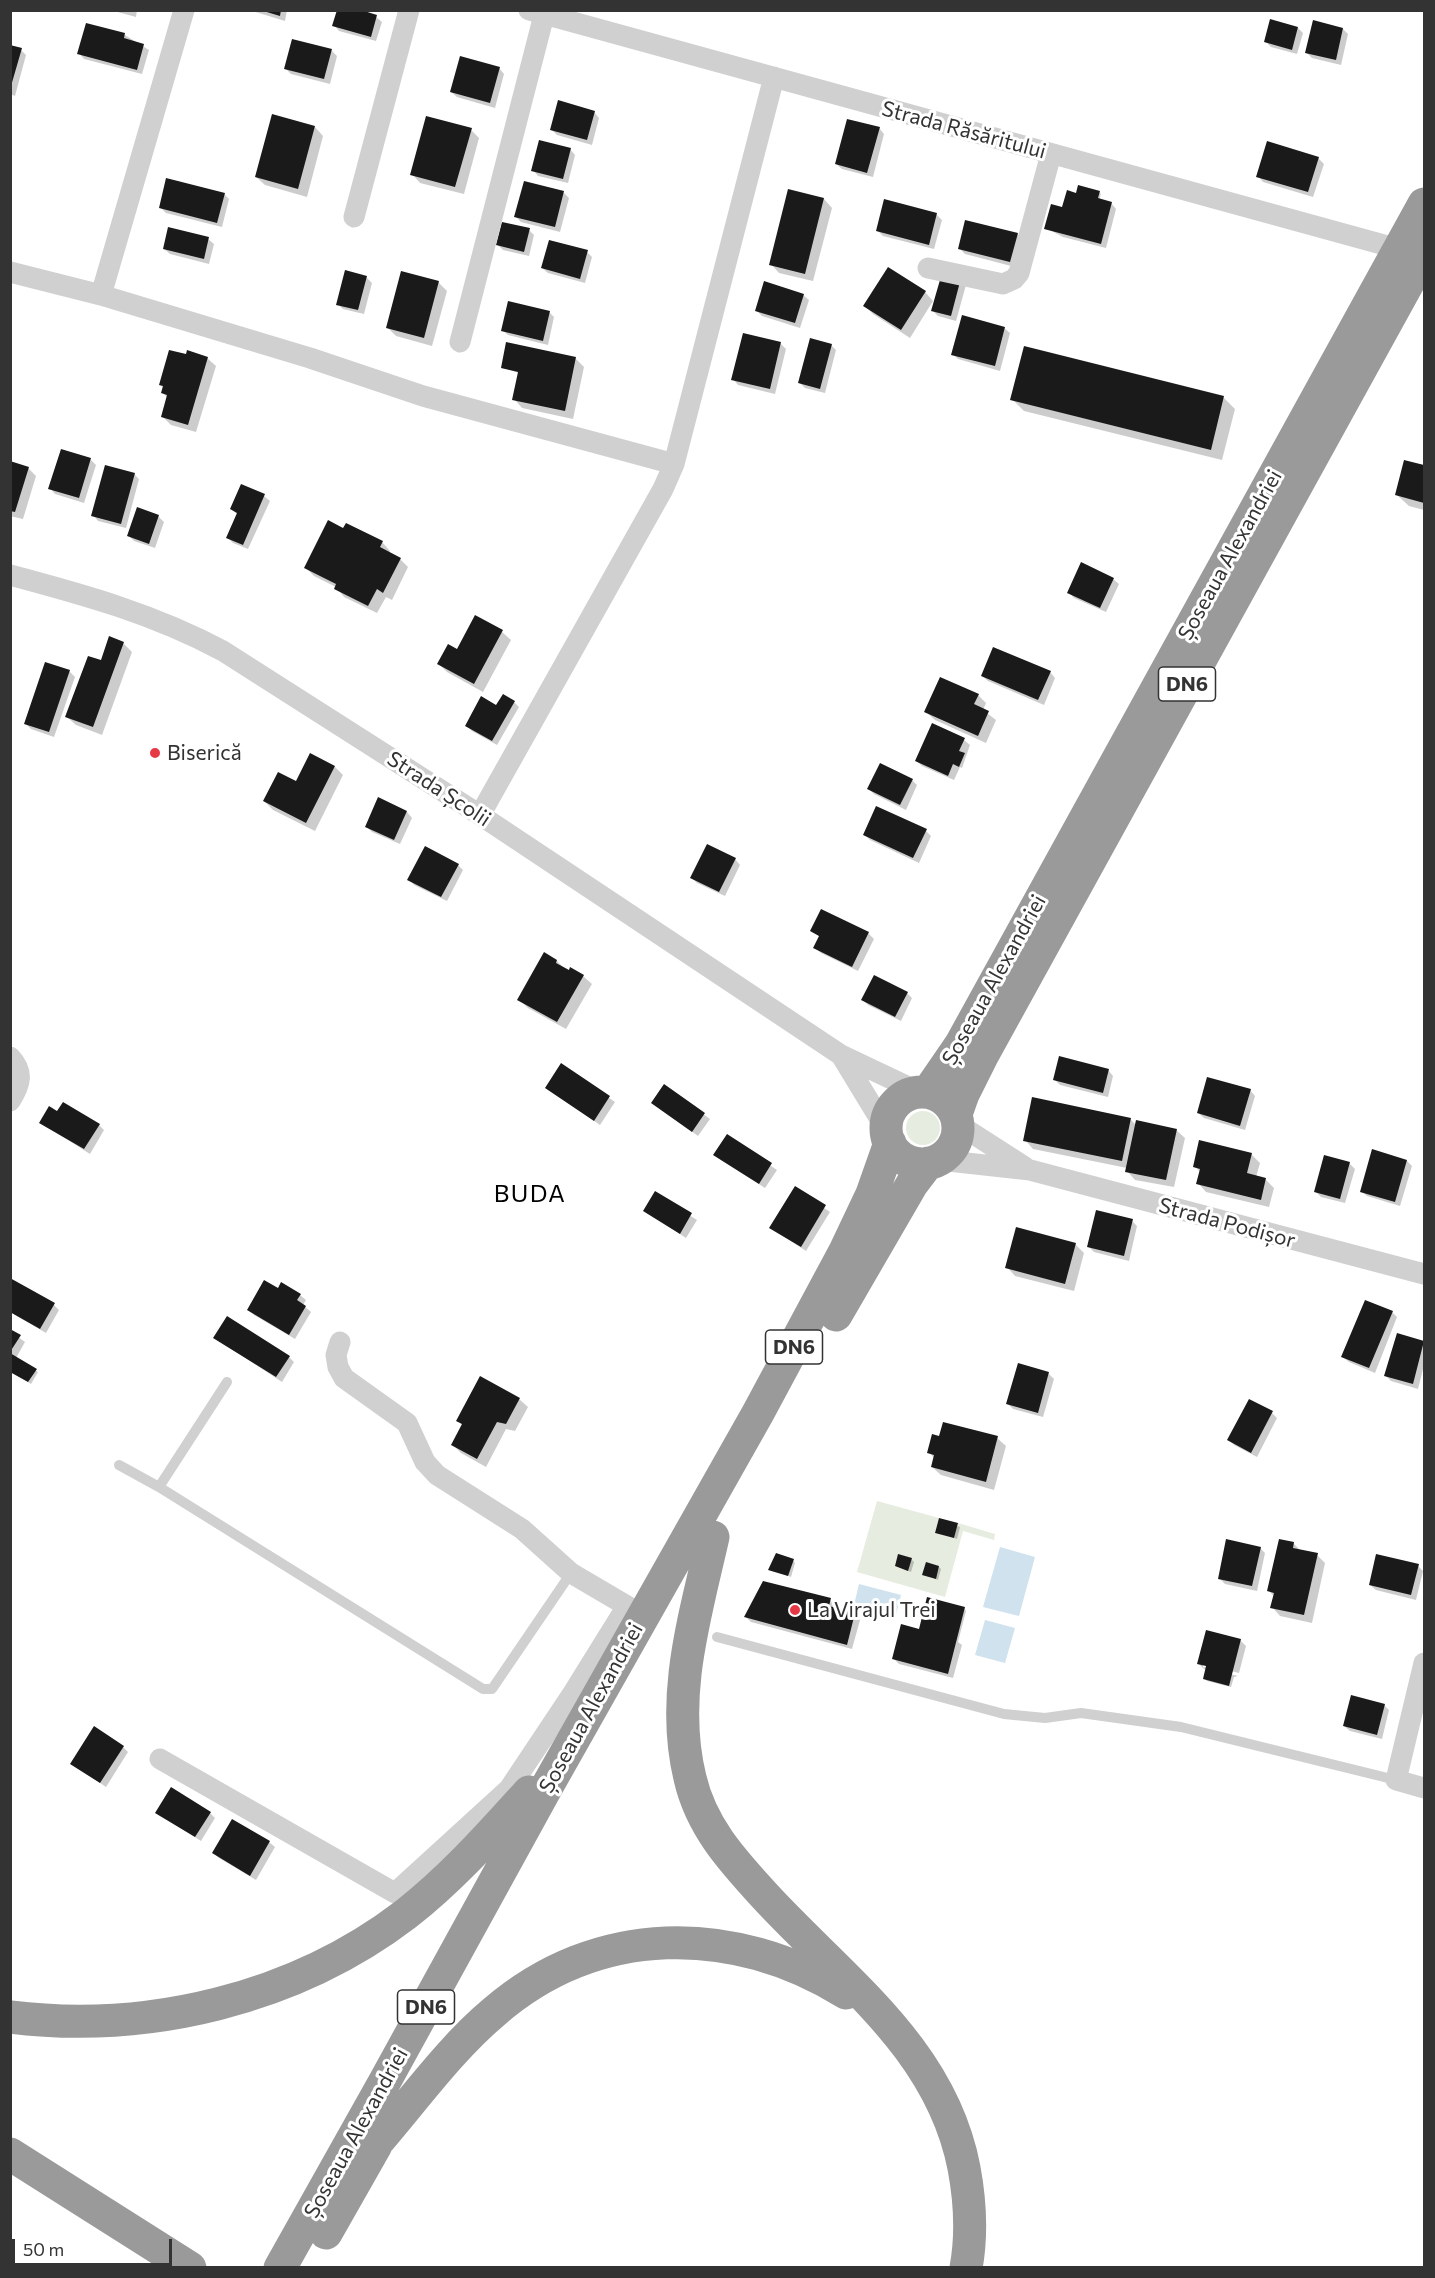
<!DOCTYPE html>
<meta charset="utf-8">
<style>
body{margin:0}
#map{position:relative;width:1435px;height:2278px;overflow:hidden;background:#fff;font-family:Commissioner,sans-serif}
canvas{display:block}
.frame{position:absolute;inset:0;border:12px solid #333;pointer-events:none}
.scale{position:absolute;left:12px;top:2239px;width:160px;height:27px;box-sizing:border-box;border:3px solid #333;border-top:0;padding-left:8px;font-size:18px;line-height:21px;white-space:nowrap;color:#333;-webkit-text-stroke:4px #fff;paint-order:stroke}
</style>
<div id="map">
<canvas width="1435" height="2278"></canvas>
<div class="frame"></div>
<div class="scale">50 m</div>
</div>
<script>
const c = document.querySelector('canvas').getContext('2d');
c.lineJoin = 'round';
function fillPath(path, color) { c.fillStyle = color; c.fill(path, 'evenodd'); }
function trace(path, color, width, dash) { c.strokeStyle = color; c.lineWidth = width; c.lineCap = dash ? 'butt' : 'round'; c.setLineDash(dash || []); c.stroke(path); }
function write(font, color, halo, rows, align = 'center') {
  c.font = font + ' Commissioner,sans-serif'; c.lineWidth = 6; c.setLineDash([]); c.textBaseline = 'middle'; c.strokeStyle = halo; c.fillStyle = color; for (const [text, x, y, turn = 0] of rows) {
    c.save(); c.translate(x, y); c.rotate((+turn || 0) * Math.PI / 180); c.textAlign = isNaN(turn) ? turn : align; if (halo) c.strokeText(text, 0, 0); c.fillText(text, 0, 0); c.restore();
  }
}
const green = new Path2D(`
 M906 1128a17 17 0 1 1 34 0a17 17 0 1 1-34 0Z
 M 877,1501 L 939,1518 L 935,1533 L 954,1538 L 958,1523 L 995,1534 L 994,1540 L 963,1531 L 945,1597 L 857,1572 Z`);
const water = new Path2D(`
 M 1000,1547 L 1035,1557 L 1019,1616 L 983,1607 Z
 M 859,1584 L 901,1595 L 895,1619 L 853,1609 Z
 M 985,1620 L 1015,1628 L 1005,1663 L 975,1655 Z`);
const shadow = new Path2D(`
 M 110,10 L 137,10 L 136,17 Z
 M 249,10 L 287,10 L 285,21 Z
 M 376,17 L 382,22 L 376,41 L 339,31 L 334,25 Z
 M 1298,28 L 1303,33 L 1297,54 L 1271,47 L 1266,42 Z
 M 1343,29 L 1348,34 L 1341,65 L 1312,58 L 1306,52 Z
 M 125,35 L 149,50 L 142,74 L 84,59 L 79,53 Z
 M 10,47 L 21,50 L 26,55 L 15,96 L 10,94 Z
 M 332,51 L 337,56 L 330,84 L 291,74 L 286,69 Z
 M 499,68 L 504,74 L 495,108 L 457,97 L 451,92 Z
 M 594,112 L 599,118 L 592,145 L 557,135 L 551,129 Z
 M 315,127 L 323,136 L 307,197 L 265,185 L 256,177 Z
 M 879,128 L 884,134 L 873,177 L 842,169 L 836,164 Z
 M 471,130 L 479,138 L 464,194 L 420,183 L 412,174 Z
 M 570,149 L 575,155 L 568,183 L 538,176 L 533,170 Z
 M 1318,158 L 1324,164 L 1313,197 L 1263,182 L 1258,176 Z
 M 525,183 L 564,193 L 569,198 L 560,232 L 521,222 L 516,217 Z
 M 790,191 L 824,199 L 832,208 L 813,281 L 779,273 L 771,264 Z
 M 1099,192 L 1101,194 L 1099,200 L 1111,203 L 1116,209 L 1106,248 L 1063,237 L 1046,228 L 1077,195 Z
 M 224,194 L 229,199 L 222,227 L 166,213 L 160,207 Z
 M 936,214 L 942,220 L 934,249 L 883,236 L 878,231 Z
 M 529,230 L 534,235 L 529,256 L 503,250 L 498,245 Z
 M 1017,234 L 1022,240 L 1015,267 L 965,254 L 960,249 Z
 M 208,239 L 214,244 L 209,264 L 170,254 L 164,249 Z
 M 587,252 L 592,257 L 585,283 L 548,273 L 542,268 Z
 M 366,277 L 372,283 L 364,314 L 343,309 L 338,304 Z
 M 960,279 L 966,285 L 956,321 L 938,316 L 933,311 Z
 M 438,282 L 447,291 L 432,346 L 396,336 L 388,328 Z
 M 925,292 L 933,301 L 910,338 L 873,314 L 865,306 Z
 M 803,295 L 809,300 L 800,328 L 762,316 L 757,311 Z
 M 549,312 L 554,317 L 548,345 L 508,335 L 502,330 Z
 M 1004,328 L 1010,333 L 1000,371 L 958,359 L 953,354 Z
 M 744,335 L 781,344 L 786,349 L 775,394 L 738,385 L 733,379 Z
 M 507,344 L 576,359 L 584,367 L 573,419 L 522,408 L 514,399 L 519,373 L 502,367 Z
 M 831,345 L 836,350 L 825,393 L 805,388 L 800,383 Z
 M 1025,348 L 1224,398 L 1235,409 L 1222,460 L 1024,411 L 1012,399 Z
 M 207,358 L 216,366 L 196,432 L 171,425 L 163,417 L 168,398 L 162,392 L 164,388 L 160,385 Z
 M 62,451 L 91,460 L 96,465 L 84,503 L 55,494 L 50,488 Z
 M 1405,462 L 1424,467 L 1424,510 L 1409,506 L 1397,495 Z
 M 10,463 L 28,468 L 36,476 L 23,519 L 10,516 Z
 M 134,474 L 139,479 L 126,528 L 98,521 L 93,515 Z
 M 264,496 L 270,501 L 248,549 L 233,543 L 228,538 L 238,515 L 232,509 Z
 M 158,516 L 164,522 L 155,548 L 134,541 L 129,536 Z
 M 344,530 L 382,542 L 390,551 L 389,553 L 400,559 L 408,567 L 392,600 L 386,597 L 377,613 L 344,597 L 336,587 L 314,576 L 306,568 Z
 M 1113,579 L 1119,584 L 1106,612 L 1074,598 L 1069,592 Z
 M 476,617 L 502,632 L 511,640 L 483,692 L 447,672 L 439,664 L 457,652 Z
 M 123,643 L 132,652 L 102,735 L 76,725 L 67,717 L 101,662 Z
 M 46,664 L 70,672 L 75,677 L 54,737 L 31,729 L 25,723 Z
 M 1050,672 L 1055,678 L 1044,705 L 988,681 L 982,676 Z
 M 978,695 L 986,703 L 983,710 L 996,720 L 986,743 L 935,720 L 926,712 Z
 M 514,702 L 519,707 L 497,745 L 472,731 L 466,725 Z
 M 933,725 L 964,740 L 970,745 L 962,768 L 960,767 L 954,780 L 922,766 L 917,761 Z
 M 335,767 L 343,775 L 315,831 L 273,810 L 264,801 L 296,783 Z
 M 912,780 L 917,785 L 906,810 L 874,794 L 869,789 Z
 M 379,799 L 407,812 L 412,818 L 400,844 L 372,832 L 366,826 Z
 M 926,831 L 931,836 L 919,863 L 870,840 L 865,835 Z
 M 735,859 L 740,865 L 725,896 L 697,883 L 692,878 Z
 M 458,865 L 463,870 L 447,901 L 414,885 L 409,879 Z
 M 811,931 L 868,933 L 874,939 L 858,971 L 821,953 L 815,948 L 821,937 Z
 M 557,961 L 566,970 L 583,976 L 592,984 L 566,1029 L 528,1008 L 519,999 Z
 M 907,993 L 912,998 L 901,1021 L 868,1005 L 863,1000 Z
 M 562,1065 L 615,1102 L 600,1125 L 547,1088 Z
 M 1108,1070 L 1113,1076 L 1108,1097 L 1060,1085 L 1055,1080 Z
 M 664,1086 L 710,1119 L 698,1136 L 653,1103 Z
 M 1250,1090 L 1255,1096 L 1245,1130 L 1204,1118 L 1198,1113 Z
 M 57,1112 L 99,1125 L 104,1130 L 90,1154 L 52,1130 Z
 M 1130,1119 L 1137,1126 L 1176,1130 L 1185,1138 L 1174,1187 L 1135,1180 L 1127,1171 L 1127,1168 L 1033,1149 L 1025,1140 Z
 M 727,1136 L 777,1170 L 765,1188 L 721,1160 Z
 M 1251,1154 L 1260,1163 L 1256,1177 L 1265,1179 L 1274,1188 L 1269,1207 L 1206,1192 L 1198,1183 L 1200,1172 L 1195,1166 Z
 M 1407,1161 L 1412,1166 L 1400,1206 L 1367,1196 L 1361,1191 Z
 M 1349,1163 L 1355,1169 L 1345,1203 L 1321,1197 L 1316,1192 Z
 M 795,1188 L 830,1212 L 806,1251 L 771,1228 Z
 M 655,1193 L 697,1220 L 686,1238 L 645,1211 Z
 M 1132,1221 L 1137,1226 L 1129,1261 L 1094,1252 L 1089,1247 Z
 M 1075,1244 L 1084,1253 L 1074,1291 L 1015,1276 L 1007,1267 Z
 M 10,1280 L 54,1305 L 59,1310 L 46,1333 L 10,1312 Z
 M 282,1284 L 300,1295 L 306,1300 L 303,1305 L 311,1312 L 295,1339 L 254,1315 L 248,1309 L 278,1290 Z
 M 1392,1312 L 1397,1317 L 1375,1373 L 1349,1362 L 1343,1357 Z
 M 10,1331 L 25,1342 L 16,1358 L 38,1372 L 31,1384 L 10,1371 Z
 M 1398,1335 L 1424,1343 L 1424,1365 L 1418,1389 L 1391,1381 L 1386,1376 Z
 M 215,1338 L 289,1357 L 294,1362 L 282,1382 Z
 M 1048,1373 L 1054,1379 L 1043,1417 L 1013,1409 L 1008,1404 Z
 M 519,1399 L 528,1407 L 515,1431 L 506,1429 L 486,1467 L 461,1453 L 453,1445 L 463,1426 L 458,1420 Z
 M 1250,1401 L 1272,1413 L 1277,1418 L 1257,1457 L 1234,1445 L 1229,1440 Z
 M 940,1437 L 997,1438 L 1006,1446 L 994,1490 L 941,1475 L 932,1467 L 935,1459 L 929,1452 Z
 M 940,1520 L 960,1527 L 957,1539 L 936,1532 Z
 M 1293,1543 L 1301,1551 L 1317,1555 L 1325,1563 L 1312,1623 L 1280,1616 L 1272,1607 L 1274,1596 L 1268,1590 Z
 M 1260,1548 L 1265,1553 L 1257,1591 L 1225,1584 L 1219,1578 Z
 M 911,1559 L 914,1562 L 911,1572 L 896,1566 Z
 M 793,1560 L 795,1563 L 791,1577 L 770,1569 Z
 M 1418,1566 L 1423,1571 L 1416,1600 L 1376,1590 L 1370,1585 Z
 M 939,1567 L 941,1569 L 938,1580 L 924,1574 Z
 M 830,1600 L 835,1605 L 834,1609 L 855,1615 L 860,1620 L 852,1649 L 751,1622 L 746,1617 Z
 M 964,1608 L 966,1611 L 958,1642 L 962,1645 L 953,1678 L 899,1664 L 894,1659 Z
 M 1240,1640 L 1246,1646 L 1239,1673 L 1203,1664 L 1203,1667 L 1238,1676 L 1234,1677 L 1231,1687 L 1207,1681 L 1205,1679 L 1207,1670 L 1204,1669 L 1199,1664 Z
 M 1384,1705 L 1389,1710 L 1382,1739 L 1350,1731 L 1344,1726 Z
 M 123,1747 L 128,1752 L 106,1787 L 72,1764 Z
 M 157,1813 L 210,1813 L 215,1818 L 201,1841 Z
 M 269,1842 L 275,1847 L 256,1880 L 219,1858 L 214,1853 Z`);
const building = new Path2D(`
 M 260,10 L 281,10 L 280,16 Z
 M 337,10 L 361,10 L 377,15 L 371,37 L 332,26 Z
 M 1270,19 L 1298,27 L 1292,50 L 1264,42 Z
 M 1313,20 L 1343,28 L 1336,60 L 1305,53 Z
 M 86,23 L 125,33 L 124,38 L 144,44 L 137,70 L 77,54 Z
 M 292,39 L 332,49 L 324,79 L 284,69 Z
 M 10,45 L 22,48 L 11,86 L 10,86 Z
 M 460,56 L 500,67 L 490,103 L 450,92 Z
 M 558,100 L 595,111 L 587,140 L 550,130 Z
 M 272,114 L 315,126 L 298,189 L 255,177 Z
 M 426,116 L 472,128 L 455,187 L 410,175 Z
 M 847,119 L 880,127 L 867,173 L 835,164 Z
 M 539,140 L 571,148 L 563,179 L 531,171 Z
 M 1267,141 L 1319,157 L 1308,192 L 1256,177 Z
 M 166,178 L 225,193 L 217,223 L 159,208 Z
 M 524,181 L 564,191 L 555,227 L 514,217 Z
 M 1078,185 L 1100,191 L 1098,198 L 1112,202 L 1101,244 L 1044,229 L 1051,204 L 1062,207 L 1067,190 L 1076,193 Z
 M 788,189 L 824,198 L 805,274 L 769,265 Z
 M 884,199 L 937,213 L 929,245 L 876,231 Z
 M 965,220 L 1018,233 L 1010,262 L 958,249 Z
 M 502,222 L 530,228 L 524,252 L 496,245 Z
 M 168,227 L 209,237 L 204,259 L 163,249 Z
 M 549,240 L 588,250 L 580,279 L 541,268 Z
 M 888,267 L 926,291 L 901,330 L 863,306 Z
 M 345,270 L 367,276 L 358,310 L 336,305 Z
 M 401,271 L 439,281 L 424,338 L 386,328 Z
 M 942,273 L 961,278 L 951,316 L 931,311 Z
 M 764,281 L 804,294 L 795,323 L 755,311 Z
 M 508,301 L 550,311 L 543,341 L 501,331 Z
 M 962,315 L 1005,327 L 995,366 L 951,355 Z
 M 743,333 L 781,342 L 770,389 L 731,380 Z
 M 810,338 L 832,344 L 820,389 L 798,383 Z
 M 506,342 L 576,357 L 565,411 L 512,400 L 518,372 L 501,368 Z
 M 1024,346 L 1224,396 L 1211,450 L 1010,400 Z
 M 169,350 L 186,354 L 187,350 L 208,357 L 188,425 L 161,417 L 167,395 L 161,393 L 163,386 L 159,385 Z
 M 61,449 L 91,458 L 79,498 L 48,489 Z
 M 1404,460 L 1424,465 L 1424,503 L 1395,495 Z
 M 10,461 L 29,467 L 15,512 L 10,511 Z
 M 105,465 L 135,473 L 121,524 L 91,516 Z
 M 241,484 L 265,494 L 243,545 L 226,538 L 237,513 L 230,509 Z
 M 137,507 L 159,515 L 149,544 L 127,536 Z
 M 328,520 L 343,528 L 346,523 L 383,541 L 380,547 L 401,558 L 383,593 L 377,589 L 368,606 L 334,589 L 336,584 L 304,568 Z
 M 1081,562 L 1114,578 L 1100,608 L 1067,593 Z
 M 475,615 L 503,630 L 474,684 L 437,664 L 448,644 L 457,649 Z
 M 109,636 L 124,642 L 93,727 L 65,717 L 88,656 L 101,660 Z
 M 993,647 L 1051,671 L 1038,700 L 981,676 Z
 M 45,662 L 70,670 L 49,732 L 24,724 Z
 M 940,677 L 979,694 L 974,704 L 989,711 L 978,736 L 924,712 Z
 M 503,694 L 515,701 L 492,741 L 465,726 L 481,696 L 496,705 Z
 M 932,723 L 965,738 L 959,751 L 965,753 L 959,767 L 953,764 L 948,776 L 915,761 Z
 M 310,753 L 335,766 L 306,823 L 263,801 L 278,772 L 296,781 Z
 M 880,763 L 913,779 L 900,805 L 867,789 Z
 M 378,797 L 407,811 L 394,840 L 365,827 Z
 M 876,806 L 927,829 L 913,858 L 863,835 Z
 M 707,844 L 736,858 L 719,892 L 690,878 Z
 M 425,846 L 459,864 L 441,897 L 407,880 Z
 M 821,909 L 869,932 L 852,967 L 813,948 L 819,936 L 810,931 Z
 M 544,952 L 557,960 L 556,963 L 569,970 L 570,967 L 584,975 L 557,1022 L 517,1000 Z
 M 874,975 L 908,992 L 895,1017 L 861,1000 Z
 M 1059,1056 L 1109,1069 L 1103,1093 L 1053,1080 Z
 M 561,1063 L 610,1096 L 594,1121 L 545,1088 Z
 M 1207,1077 L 1251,1089 L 1240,1126 L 1197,1113 Z
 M 664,1084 L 705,1113 L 692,1132 L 651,1103 Z
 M 1032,1097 L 1131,1118 L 1122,1161 L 1023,1141 Z
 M 63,1102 L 100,1124 L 84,1149 L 39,1123 L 49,1106 L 57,1111 Z
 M 1136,1120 L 1177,1129 L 1166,1180 L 1125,1172 Z
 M 727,1134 L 772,1163 L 759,1184 L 713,1155 Z
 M 1199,1140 L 1252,1153 L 1247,1173 L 1266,1178 L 1261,1200 L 1196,1184 L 1200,1169 L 1193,1167 Z
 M 1372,1149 L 1407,1160 L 1395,1202 L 1360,1192 Z
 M 1324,1155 L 1350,1162 L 1340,1199 L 1314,1192 Z
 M 795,1186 L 826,1205 L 801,1247 L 769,1228 Z
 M 655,1191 L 692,1213 L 680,1234 L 643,1211 Z
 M 1096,1210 L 1133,1219 L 1124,1256 L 1087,1247 Z
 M 1016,1227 L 1076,1243 L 1065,1284 L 1005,1268 Z
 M 10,1278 L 55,1303 L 40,1329 L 10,1312 Z
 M 264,1280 L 278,1288 L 281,1282 L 301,1294 L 297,1300 L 306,1306 L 289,1335 L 247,1310 Z
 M 1365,1300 L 1393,1311 L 1369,1368 L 1341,1357 Z
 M 227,1316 L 290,1356 L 276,1377 L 213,1338 Z
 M 10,1329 L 21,1335 L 10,1352 Z
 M 1397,1333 L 1424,1341 L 1413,1384 L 1384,1376 Z
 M 10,1353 L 37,1369 L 28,1382 L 10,1372 Z
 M 1018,1363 L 1049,1372 L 1038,1413 L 1006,1404 Z
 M 480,1376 L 520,1398 L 506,1424 L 497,1422 L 477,1459 L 451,1445 L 462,1424 L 456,1421 Z
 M 1249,1399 L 1273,1411 L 1251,1453 L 1227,1440 Z
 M 943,1422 L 998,1436 L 986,1482 L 931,1467 L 934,1455 L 927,1453 L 932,1434 L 939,1436 Z
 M 939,1518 L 958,1523 L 954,1538 L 935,1533 Z
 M 1226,1539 L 1261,1547 L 1252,1586 L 1218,1579 Z
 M 1279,1539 L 1294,1542 L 1293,1548 L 1318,1553 L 1304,1615 L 1270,1608 L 1274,1593 L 1267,1591 Z
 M 776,1553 L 794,1559 L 788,1576 L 768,1570 Z
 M 898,1554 L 912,1558 L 908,1571 L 895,1566 Z
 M 1376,1554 L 1419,1564 L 1411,1595 L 1369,1585 Z
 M 926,1562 L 939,1566 L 936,1579 L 922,1575 Z
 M 763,1581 L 831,1598 L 829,1606 L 855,1613 L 847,1645 L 744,1617 Z
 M 927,1597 L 965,1607 L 948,1674 L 892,1659 L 901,1624 L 919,1629 Z
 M 1206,1630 L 1241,1639 L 1229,1686 L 1203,1679 L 1206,1666 L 1197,1664 Z
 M 1351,1695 L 1385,1704 L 1377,1735 L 1343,1726 Z
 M 94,1726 L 124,1746 L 100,1783 L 70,1764 Z
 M 171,1787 L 211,1812 L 195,1837 L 155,1813 Z
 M 232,1819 L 270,1841 L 250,1876 L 212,1853 Z`);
const lane = new Path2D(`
 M 227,1382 L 159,1487 L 483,1689 L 492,1689 L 571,1573
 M 119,1465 L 159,1487
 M 717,1637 L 1004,1714 L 1045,1718 L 1081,1713 L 1181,1727 L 1396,1780`);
const street = new Path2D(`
 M 529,10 L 1399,249
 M 354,217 L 409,10
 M 928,268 L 1003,284 L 1014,279 L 1019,273 L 1051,154
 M 10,272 L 101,295 L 310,358 L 423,396 L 674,464
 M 101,295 L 184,10
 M 460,342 L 544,15
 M 10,575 C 85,595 154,614 223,651 L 480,815 L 841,1055 L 919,1092
 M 480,815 L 663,489 L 674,464 L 774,77
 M 841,1055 L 886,1129
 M 10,1057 C 24,1072 21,1084 10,1101
 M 958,1124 L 1025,1167
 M 939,1160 L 1030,1170 L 1424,1274
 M 340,1342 L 336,1355 L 338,1367 L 344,1378 L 407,1423 L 425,1462 L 437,1475 L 522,1529 L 571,1573 L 639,1613
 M 1424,1663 L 1396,1780 L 1424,1788
 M 160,1759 L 395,1893 L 509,1789 L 573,1693 L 627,1606`);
const highway = new Path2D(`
 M 928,1092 L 961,1044 L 1424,204
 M886 1128a36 36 0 1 1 72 0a36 36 0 1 1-72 0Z
 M 956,1114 L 963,1094 L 982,1056 L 1424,254
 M 836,1315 L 912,1184 L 928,1163
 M 713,1537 C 695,1617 670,1696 690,1778 C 701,1826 731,1859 764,1895 C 842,1980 941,2048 964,2168 C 970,2200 972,2235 966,2268
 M 10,2017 C 148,2034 295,1999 406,1914 C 452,1878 490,1835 529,1792
 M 378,2141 C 415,2098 451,2048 494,2012 C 597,1923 733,1923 846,1993
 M 10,2154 L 190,2268
 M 326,2233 L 376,2145
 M 280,2268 L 385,2081 L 545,1790 L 758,1413 L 845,1251 L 872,1194 L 890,1143`);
const markers = [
 [155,753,6,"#e63946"],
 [795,1610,6,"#e63946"]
];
const shields = [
 [1187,684,57],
 [794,1347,57],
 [426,2007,57]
];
const shieldNames = [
 ["DN6",1187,684],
 ["DN6",794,1347],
 ["DN6",426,2007]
];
const streetNames = [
 ["Strada Răsăritului",964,130,15],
 ["Șoseaua Alexandriei",1230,555,-61],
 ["Strada Școlii",439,789,33],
 ["Șoseaua Alexandriei",994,980,-61],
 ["Strada Podișor",1227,1223,15],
 ["Șoseaua Alexandriei",591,1708,-61],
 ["Șoseaua Alexandriei",356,2133,-61]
];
const poiNames = [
 ["Biserică",167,753],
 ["La Virajul Trei",807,1610]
];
const quarterNames = [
 ["BUDA",530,1194]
];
fillPath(green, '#e6ecdf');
fillPath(water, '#cfe2ee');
fillPath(shadow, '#0003');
fillPath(building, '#1a1a1a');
trace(lane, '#d0d0d0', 10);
trace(street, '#d0d0d0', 21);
trace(highway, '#9a9a9a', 33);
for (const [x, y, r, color] of markers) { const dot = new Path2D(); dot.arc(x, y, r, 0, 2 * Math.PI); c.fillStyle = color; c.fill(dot); trace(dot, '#fff', 2); }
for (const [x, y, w] of shields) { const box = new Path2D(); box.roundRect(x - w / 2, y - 17, w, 34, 4.5); c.fillStyle = '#fff'; c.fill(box); trace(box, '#333', 1.5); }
write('bold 20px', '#333', null, shieldNames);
write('21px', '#333', '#fff', streetNames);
write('21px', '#333', '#fff', poiNames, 'left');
c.letterSpacing = '1.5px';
write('24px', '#000', '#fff', quarterNames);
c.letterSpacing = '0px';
</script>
